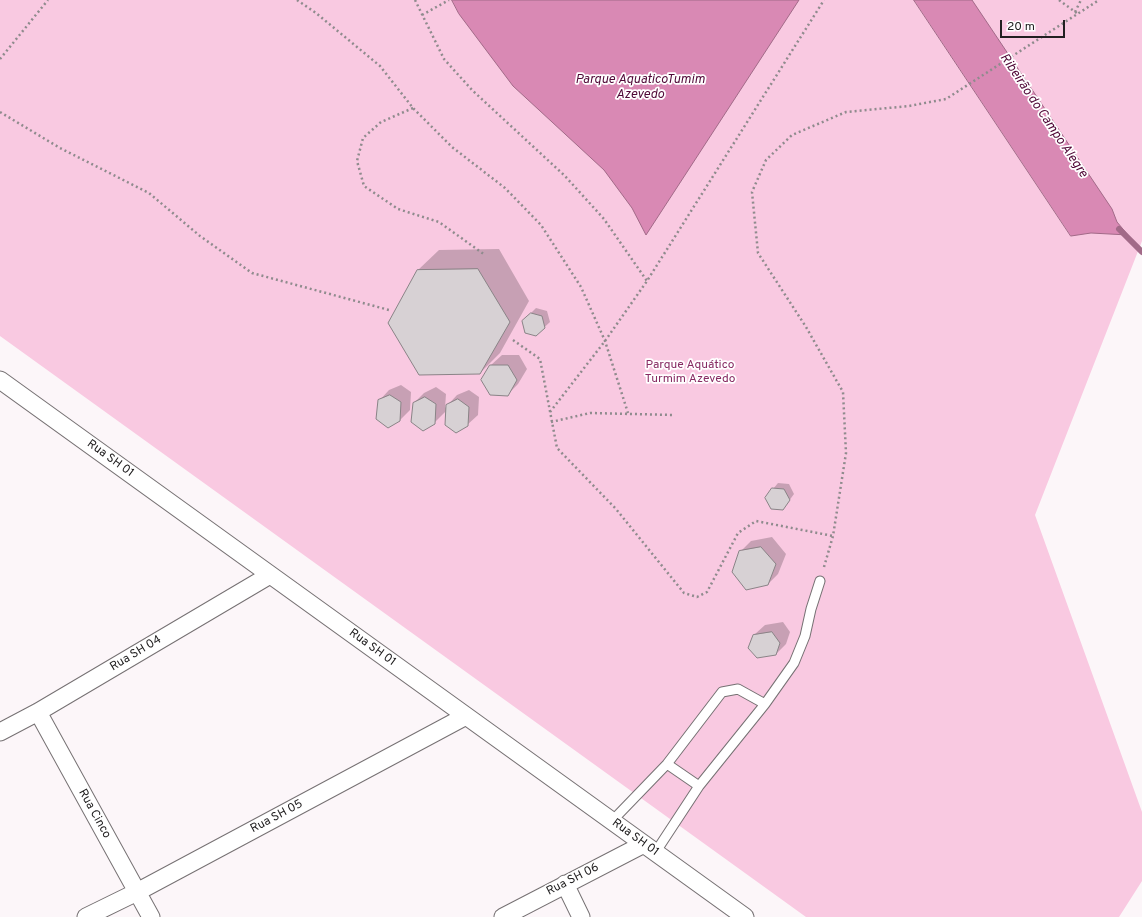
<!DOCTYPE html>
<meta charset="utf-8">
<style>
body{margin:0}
#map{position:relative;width:1142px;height:917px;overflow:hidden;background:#fcf6f9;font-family:Overpass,sans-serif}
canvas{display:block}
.scale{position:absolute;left:1000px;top:20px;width:65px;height:18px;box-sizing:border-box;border:2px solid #222021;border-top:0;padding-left:5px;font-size:12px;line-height:14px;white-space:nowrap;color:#222021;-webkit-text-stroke:3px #fff;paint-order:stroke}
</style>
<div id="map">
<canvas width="1142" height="917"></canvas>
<div class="scale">20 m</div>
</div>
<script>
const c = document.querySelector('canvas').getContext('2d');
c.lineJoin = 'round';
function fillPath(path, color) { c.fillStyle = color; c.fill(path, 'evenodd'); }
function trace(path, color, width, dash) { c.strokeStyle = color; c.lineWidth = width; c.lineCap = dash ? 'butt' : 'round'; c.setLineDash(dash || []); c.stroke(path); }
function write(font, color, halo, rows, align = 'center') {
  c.font = font + ' Overpass,sans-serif'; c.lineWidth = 3.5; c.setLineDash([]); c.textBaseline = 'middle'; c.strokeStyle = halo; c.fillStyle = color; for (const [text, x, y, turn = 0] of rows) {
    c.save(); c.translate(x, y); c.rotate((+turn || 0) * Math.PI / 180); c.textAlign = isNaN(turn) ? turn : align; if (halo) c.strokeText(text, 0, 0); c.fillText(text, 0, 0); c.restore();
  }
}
const green = new Path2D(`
 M 0,0 L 1142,0 L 1142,241 L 1035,515 L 1142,812 L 1142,881 L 1119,917 L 806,917 L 0,336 Z`);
const water = new Path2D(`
 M 452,0 L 799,0 L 646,235 L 632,208 L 604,170 L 513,86 L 459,14 Z
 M 914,0 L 972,0 L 1112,209 L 1117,222 L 1128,235 L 1091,233 L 1071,236 Z`);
const shadow = new Path2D(`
 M 499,249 L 529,301 L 500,353 L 480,373 L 418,270 L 439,250 Z
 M 536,308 L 547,311 L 550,322 L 536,335 L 528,316 Z
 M 502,355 L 519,355 L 527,369 L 518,384 L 507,395 L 491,365 Z
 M 401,385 L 411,392 L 410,410 L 399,421 L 379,401 L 389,390 Z
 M 436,387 L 446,394 L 445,408 L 457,395 L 469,390 L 479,397 L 478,415 L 467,425 L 447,410 L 434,423 L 414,403 L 424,393 Z
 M 778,483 L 789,484 L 794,494 L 783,509 L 773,489 Z
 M 772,537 L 786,554 L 778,574 L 768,584 L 740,552 L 751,541 Z
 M 783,622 L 790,632 L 786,644 L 776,654 L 754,635 L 765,625 Z`);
const stream = new Path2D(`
 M 1119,229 L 1142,252`);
const building = new Path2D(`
 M 478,269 L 510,322 L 480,374 L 419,375 L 388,323 L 417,270 Z
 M 531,313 L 542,316 L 545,328 L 536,336 L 525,333 L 522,321 Z
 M 490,365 L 508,365 L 517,380 L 508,396 L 490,395 L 481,380 Z
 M 390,395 L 401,402 L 400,421 L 388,428 L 376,419 L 378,400 Z
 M 425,397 L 436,404 L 435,424 L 423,431 L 411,422 L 413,403 Z
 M 458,399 L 469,407 L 468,426 L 456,433 L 445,425 L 446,405 Z
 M 772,488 L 784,489 L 790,500 L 783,510 L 771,509 L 765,498 Z
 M 761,547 L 776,564 L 768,585 L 746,590 L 732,572 L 739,551 Z
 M 772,632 L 780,643 L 776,655 L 757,658 L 748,648 L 753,635 Z`);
const path = new Path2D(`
 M 297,0 L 316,13 L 380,66 L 413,108 L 452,147 L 505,188 L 541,225 L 581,287 L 605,341 L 628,413
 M 415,0 L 444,59 L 472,90 L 565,176 L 604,219 L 647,281
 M 1059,0 L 1078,14
 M 1075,12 L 1081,0
 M 422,15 L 449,0
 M 0,59 L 48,0
 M 413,108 L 381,122 L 363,138 L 357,161 L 364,186 L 398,209 L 439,222 L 485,255
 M 0,112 L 60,148 L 149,193 L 200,236 L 252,273 L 389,310
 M 513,340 L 540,359 L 557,448 L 616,509 L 684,593 L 697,597 L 707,592 L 738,533 L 756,521 L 833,536
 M 550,412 L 605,341 L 647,281 L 824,0
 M 551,422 L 590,413 L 674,415
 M 824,567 L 833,536 L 846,453 L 843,392 L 806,327 L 758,253 L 752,192 L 766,160 L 792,135 L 846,112 L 909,106 L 946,99 L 1099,0`);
const lane = new Path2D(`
 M 699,786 L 765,704
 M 612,821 L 667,764 L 722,692 L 738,689 L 765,704 L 794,663 L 805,636 L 811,609 L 820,581
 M 655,853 L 699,786 L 667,764`);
const street = new Path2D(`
 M 0,380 L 745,917
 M 38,712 L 151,917
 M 0,732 L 38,712 L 270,575
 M 565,884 L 581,917
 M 86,917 L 137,892 L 466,716
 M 503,917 L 644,844`);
const parkNames = [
 ["Parque Aquático",690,366],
 ["Turmim Azevedo",690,380]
];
const streetNames = [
 ["Rua SH 01",110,459,36],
 ["Rua SH 01",372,648,36],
 ["Rua SH 04",136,654,-31],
 ["Rua Cinco",94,814,61],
 ["Rua SH 05",277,817,-28],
 ["Rua SH 01",635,838,36],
 ["Rua SH 06",573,880,-27]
];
const waterNames = [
 ["Parque AquaticoTumim",640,80],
 ["Azevedo",640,95],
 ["Ribeirão do Campo Alegre",1043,116,56]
];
fillPath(green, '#f9c9e1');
fillPath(water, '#d989b4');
trace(water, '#a26a88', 1);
fillPath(shadow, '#0003');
trace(stream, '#a26a88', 6);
fillPath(building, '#d7d1d4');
trace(building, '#8a8487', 1);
trace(lane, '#767173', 11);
trace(street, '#767173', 19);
trace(path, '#8f8b8d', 2.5, [2, 3]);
trace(lane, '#fff', 9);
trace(street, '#fff', 17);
write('12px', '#872b63', '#fff', parkNames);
write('12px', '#222021', '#fff', streetNames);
write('italic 13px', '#500837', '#fff', waterNames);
</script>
